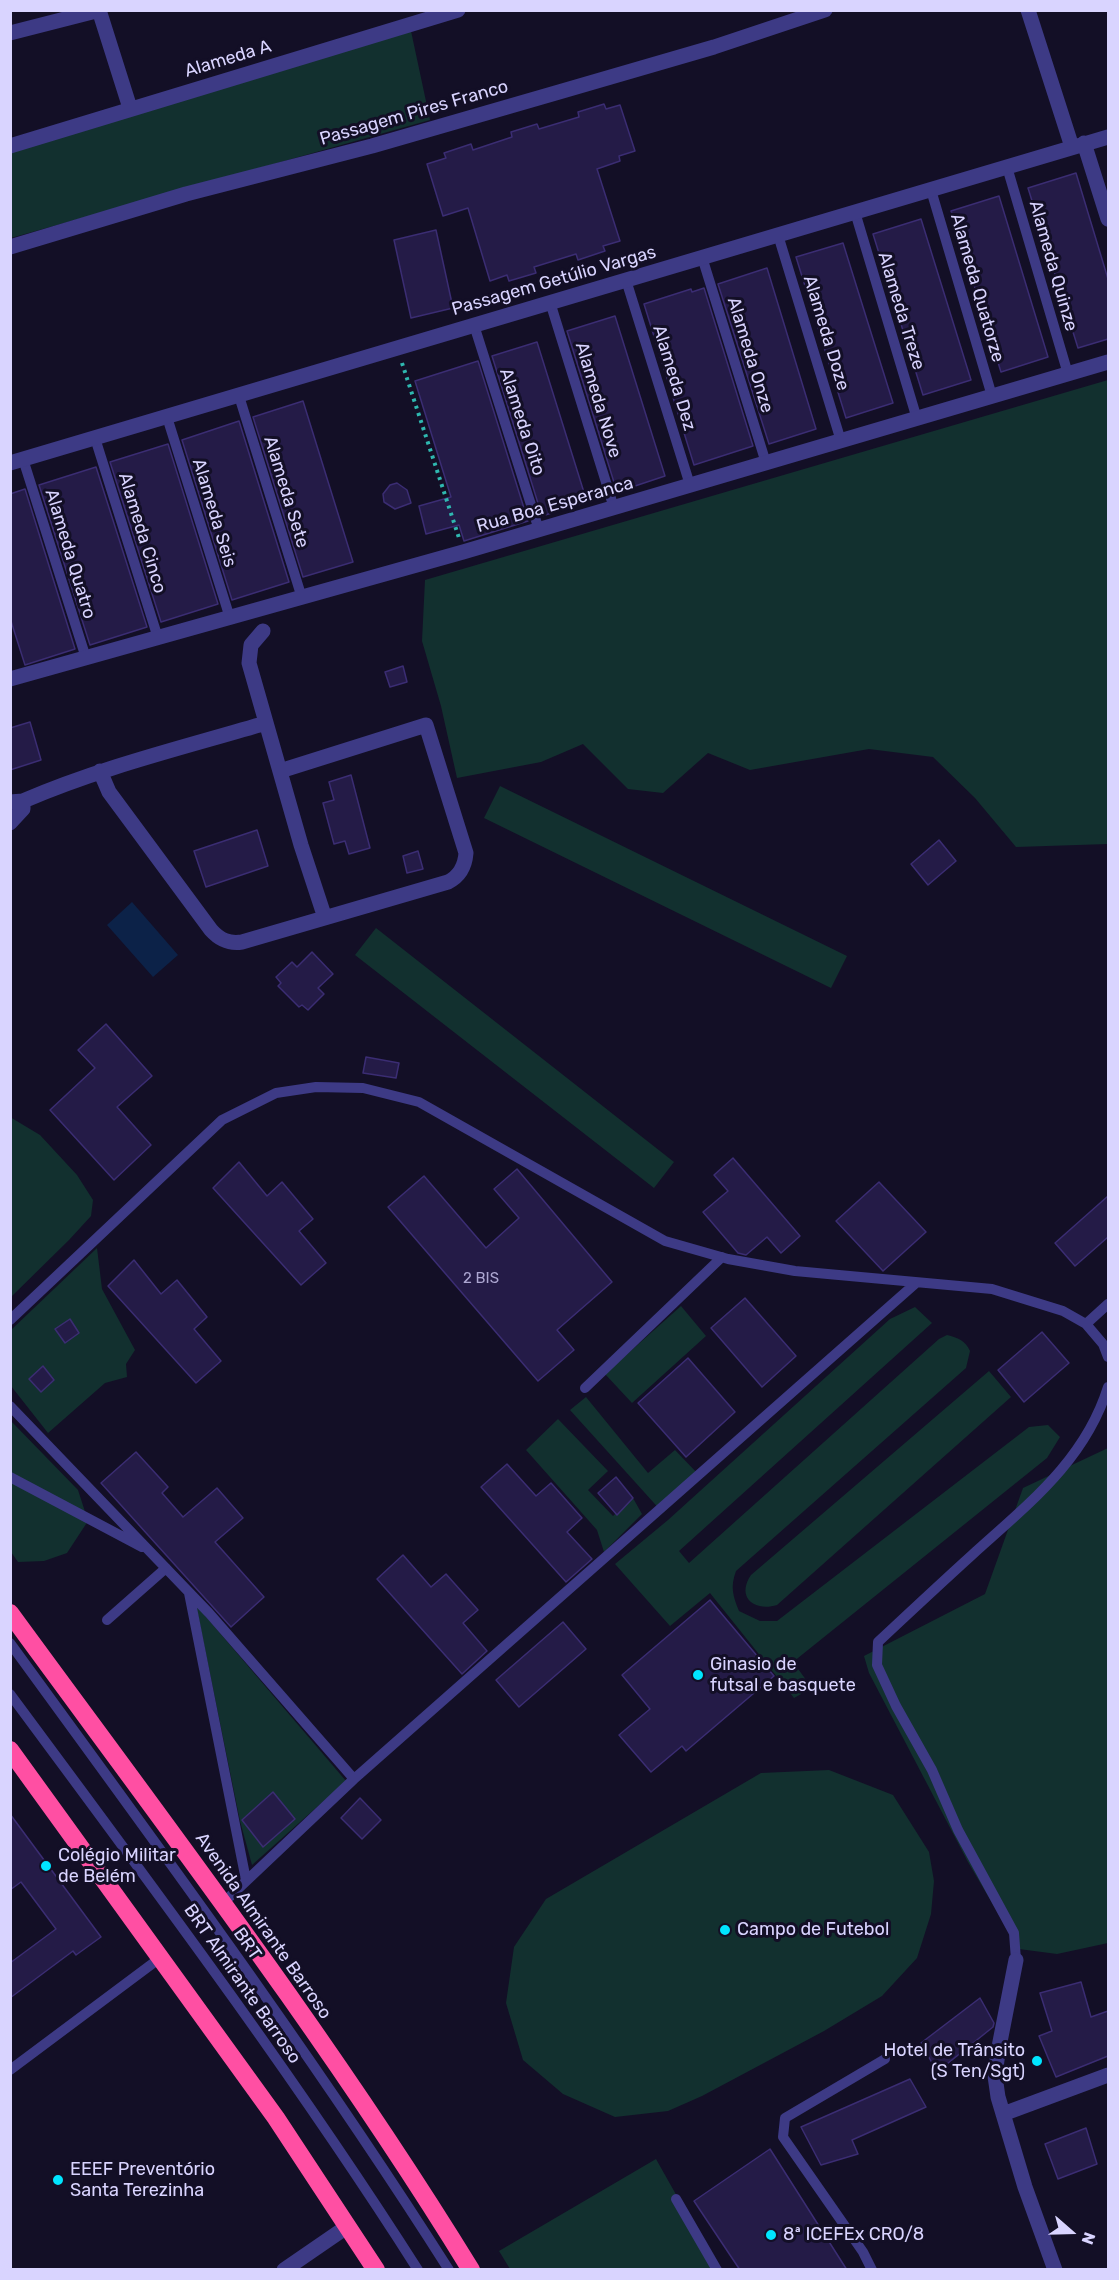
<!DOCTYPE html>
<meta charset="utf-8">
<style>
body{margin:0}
#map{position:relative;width:1119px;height:2280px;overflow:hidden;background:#130f26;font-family:Rubik,sans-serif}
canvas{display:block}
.frame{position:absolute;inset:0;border:12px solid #d9d4ff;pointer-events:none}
.north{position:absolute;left:1041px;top:2202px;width:60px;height:60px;-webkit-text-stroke:4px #130f26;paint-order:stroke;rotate:110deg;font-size:16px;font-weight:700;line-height:24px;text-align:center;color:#d9d4ff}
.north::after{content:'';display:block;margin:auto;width:21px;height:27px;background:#d9d4ff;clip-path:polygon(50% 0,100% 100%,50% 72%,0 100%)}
</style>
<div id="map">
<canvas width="1119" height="2280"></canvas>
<div class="frame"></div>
<div class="north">N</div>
</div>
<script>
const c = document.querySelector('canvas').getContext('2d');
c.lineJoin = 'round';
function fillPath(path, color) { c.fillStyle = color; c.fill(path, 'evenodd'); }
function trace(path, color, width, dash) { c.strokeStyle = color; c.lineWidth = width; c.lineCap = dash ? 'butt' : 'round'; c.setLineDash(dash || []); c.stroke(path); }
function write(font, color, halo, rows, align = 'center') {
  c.font = font + ' Rubik,sans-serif'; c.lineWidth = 6; c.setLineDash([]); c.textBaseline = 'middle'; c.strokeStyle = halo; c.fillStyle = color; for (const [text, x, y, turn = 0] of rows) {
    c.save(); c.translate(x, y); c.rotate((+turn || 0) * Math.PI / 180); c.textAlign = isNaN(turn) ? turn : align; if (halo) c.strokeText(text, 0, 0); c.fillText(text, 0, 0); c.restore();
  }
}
const green = new Path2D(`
 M 411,31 L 430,120 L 11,238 L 11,151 Z
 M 1108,380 L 1108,844 L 1016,847 L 975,798 L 933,757 L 869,749 L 750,770 L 708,753 L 663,793 L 628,789 L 583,744 L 541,762 L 457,778 L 441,706 L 422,641 L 425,580 Z
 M 500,786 L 847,956 L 831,988 L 484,818 Z
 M 376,928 L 674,1162 L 654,1188 L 355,955 Z
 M 10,1117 L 40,1135 L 77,1175 L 93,1200 L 91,1216 L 69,1240 L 11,1297 Z
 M 97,1248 L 102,1289 L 135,1350 L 126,1364 L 127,1377 L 105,1383 L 48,1433 L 11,1386 L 11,1330 Z
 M 681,1306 L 706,1336 L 632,1403 L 605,1374 Z
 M 915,1307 L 932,1323 L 679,1551 L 689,1563 L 939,1339 L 947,1335 C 958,1338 965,1340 970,1351 L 966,1368 L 736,1571 C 730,1587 733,1596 739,1611 L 760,1621 L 777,1621 L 1029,1427 L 1048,1425 L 1060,1437 L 1047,1458 L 793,1662 L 812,1688 L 794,1698 L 710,1593 L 670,1626 L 615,1564 L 668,1520 L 890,1319 Z
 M 989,1371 L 1011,1397 L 777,1605 C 754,1612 736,1597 751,1575 Z
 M 586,1397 L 648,1473 L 675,1450 L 699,1475 L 663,1513 L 570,1410 Z
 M 558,1419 L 608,1471 L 588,1490 L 613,1516 L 633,1498 L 642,1514 L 604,1552 L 597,1530 L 526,1450 Z
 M 11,1421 L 78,1490 L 88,1521 L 67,1553 L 44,1561 L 18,1562 L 11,1552 Z
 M 1108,1448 L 1108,1943 L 1057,1954 L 1019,1949 L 968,1862 L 869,1673 L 864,1656 L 985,1594 L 1023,1488 Z
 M 196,1605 L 346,1781 L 252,1865 L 240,1821 Z
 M 829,1770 L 893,1795 L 929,1852 L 934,1881 L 931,1914 L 917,1958 L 882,1996 L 824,2031 L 702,2096 L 668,2111 L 615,2117 L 563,2094 L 523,2060 L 506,2003 L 514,1947 L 546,1899 L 761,1773 Z
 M 656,2159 L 718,2269 L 510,2269 L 499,2251 Z`);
const water = new Path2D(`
 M 132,902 L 178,955 L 153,977 L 107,925 Z`);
const building = new Path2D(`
 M 604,104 L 606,109 L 620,105 L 635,151 L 619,156 L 620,161 L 597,169 L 620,241 L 603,246 L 605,251 L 578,260 L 576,254 L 534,267 L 536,273 L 509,281 L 507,275 L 490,281 L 468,208 L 443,216 L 427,164 L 446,158 L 444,153 L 471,144 L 473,150 L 512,137 L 511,132 L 537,124 L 539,129 L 579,117 L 578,112 Z
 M 1076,173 L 1108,279 L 1108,339 L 1078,348 L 1028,188 Z
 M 999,196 L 1048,357 L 1001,372 L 951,211 Z
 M 921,219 L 971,380 L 923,395 L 873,234 Z
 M 436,230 L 453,308 L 411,318 L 394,240 Z
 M 843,243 L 893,403 L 846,418 L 796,257 Z
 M 767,268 L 816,429 L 769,444 L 718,284 Z
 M 704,288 L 753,446 L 694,465 L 644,304 L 691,289 L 692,292 Z
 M 615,316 L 665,476 L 617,492 L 567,331 Z
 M 537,342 L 587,502 L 542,516 L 492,356 Z
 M 478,361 L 528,521 L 464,541 L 459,525 L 426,534 L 419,506 L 451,497 L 415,381 Z
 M 303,401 L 353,562 L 303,577 L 253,417 Z
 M 239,421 L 289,582 L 232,600 L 182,440 Z
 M 168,444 L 218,604 L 161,622 L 110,462 Z
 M 96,467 L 147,627 L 90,645 L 39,485 Z
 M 397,483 L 407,490 L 411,503 L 395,509 L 384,502 L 383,494 L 390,485 Z
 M 25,489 L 75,649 L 25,665 L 10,618 L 10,494 Z
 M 403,666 L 407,682 L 390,687 L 385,672 Z
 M 30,722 L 41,760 L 10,770 L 10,728 Z
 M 351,775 L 370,848 L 349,854 L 345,841 L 334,844 L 323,803 L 334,800 L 329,782 Z
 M 257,830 L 268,866 L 206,887 L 194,851 Z
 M 939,840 L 956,861 L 928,885 L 911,864 Z
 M 418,851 L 423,869 L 407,873 L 403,856 Z
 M 312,952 L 333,974 L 318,988 L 324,994 L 308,1010 L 302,1005 L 299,1007 L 278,986 L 281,983 L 276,977 L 292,962 L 297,967 Z
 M 106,1024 L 152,1076 L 117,1107 L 151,1145 L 114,1180 L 50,1110 L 95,1068 L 78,1050 Z
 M 366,1057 L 399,1063 L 396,1078 L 363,1073 Z
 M 733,1158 L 800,1236 L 781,1253 L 767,1237 L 746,1255 L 738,1253 L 703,1212 L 728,1191 L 714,1175 Z
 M 239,1162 L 267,1196 L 282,1182 L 313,1219 L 299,1231 L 326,1263 L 301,1285 L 213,1188 Z
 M 517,1169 L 612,1282 L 557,1330 L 574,1350 L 538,1381 L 388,1207 L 424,1176 L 486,1248 L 519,1218 L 494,1189 Z
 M 879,1182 L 926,1232 L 883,1271 L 836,1221 Z
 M 1108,1196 L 1108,1237 L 1075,1266 L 1055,1243 Z
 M 134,1260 L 161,1294 L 177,1280 L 207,1317 L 194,1329 L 221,1361 L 196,1383 L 108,1286 Z
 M 745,1298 L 796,1356 L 762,1387 L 711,1328 Z
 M 70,1319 L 79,1333 L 65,1343 L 55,1329 Z
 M 1042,1332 L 1069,1363 L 1024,1402 L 998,1370 Z
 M 688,1358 L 735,1412 L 686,1457 L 638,1403 Z
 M 43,1366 L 54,1380 L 41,1392 L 29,1379 Z
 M 136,1452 L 168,1487 L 162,1493 L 183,1517 L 217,1488 L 243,1518 L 215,1542 L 264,1597 L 231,1627 L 101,1483 Z
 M 507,1464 L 536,1496 L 551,1483 L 582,1518 L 567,1532 L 592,1559 L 566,1582 L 481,1487 Z
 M 616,1477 L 633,1498 L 617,1515 L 598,1493 Z
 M 403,1555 L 431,1587 L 446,1574 L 478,1610 L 463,1623 L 487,1651 L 462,1674 L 377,1579 Z
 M 710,1600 L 774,1676 L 686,1751 L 682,1746 L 651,1772 L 619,1735 L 650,1709 L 622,1675 Z
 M 563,1622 L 586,1649 L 519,1707 L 496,1680 Z
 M 273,1792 L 295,1819 L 263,1847 L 242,1820 Z
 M 360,1798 L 381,1820 L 362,1839 L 341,1818 Z
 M 10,1814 L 101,1937 L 76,1955 L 73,1951 L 10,1998 L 10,1963 L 56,1929 L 21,1882 L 10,1890 Z
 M 1081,1982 L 1091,2017 L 1108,2011 L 1108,2056 L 1056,2077 L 1039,2036 L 1052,2031 L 1040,1993 Z
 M 980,1998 L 994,2023 L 993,2027 L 937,2072 L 921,2043 Z
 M 910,2079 L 926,2107 L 852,2140 L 858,2154 L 821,2165 L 801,2127 Z
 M 1086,2128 L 1097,2164 L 1058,2179 L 1045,2144 Z
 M 770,2149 L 847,2270 L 740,2270 L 694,2201 Z`);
const path = new Path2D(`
 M 402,363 L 459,538`);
const lane = new Path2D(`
 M 1007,167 L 1068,374
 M 931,190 L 992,396
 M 855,212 L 917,419
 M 778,235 L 841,441
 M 702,257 L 766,463
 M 626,280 L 690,485
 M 550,302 L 614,508
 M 474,325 L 539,530
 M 239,396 L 302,598
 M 167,417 L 230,618
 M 95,438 L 158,638
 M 23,459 L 86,658
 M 10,1320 L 222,1120 L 276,1093 L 316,1087 L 363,1088 L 419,1102 L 665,1241 L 728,1259 L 795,1271 L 992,1289 L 1063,1311 L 1086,1324 L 1108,1304
 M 1086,1324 L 1103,1344 L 1108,1357
 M 585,1388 L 722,1257
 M 10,1406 L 209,1613 L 354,1779
 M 10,1477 L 142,1547
 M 189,1593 L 246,1880
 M 107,1620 L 166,1568
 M 10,1643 C 160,1849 312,2054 449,2270
 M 10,1694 C 150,1883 292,2072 418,2270
 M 223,1903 L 354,1779 L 916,1283
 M 1016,1960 L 1014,1933 L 958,1830 L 932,1770 L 896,1706 L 877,1665 L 878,1642 C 909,1613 940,1584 972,1555 C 1027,1505 1085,1461 1108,1387
 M 10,2070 L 160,1958
 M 676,2199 L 717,2270
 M 872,2270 L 863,2252 L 783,2137 L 785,2118 L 885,2059`);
const street = new Path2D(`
 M 99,10 L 130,108
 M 1028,10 L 1072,147
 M 10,33 L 100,10
 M 1084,143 L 1108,219
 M 10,146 L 458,10
 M 10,247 L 186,194 L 372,146 L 559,92 L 714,47 L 825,10
 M 10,463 L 1108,137
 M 263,631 L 251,645 L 249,663 L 301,845 L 325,918
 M 10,679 L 463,552 L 1108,362
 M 100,771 L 109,792 L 211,930 C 220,940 229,944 242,942 L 448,882 C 460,876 465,866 466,853 L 426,725 L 280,771
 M 23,801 C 102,767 185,747 266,723
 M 10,802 L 23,801 L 23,809 L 10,823
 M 1016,1960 L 998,2052 L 995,2076 L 998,2097 L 1025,2187 L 1055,2270
 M 1003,2114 L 1108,2075
 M 284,2270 L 348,2226`);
const highway = new Path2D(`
 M 10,1613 C 168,1829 331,2042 471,2270
 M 10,1750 L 276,2118 L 376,2270`);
const markers = [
 [698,1675,6,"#00e5ff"],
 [46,1866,6,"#00e5ff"],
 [725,1930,6,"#00e5ff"],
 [1037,2061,6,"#00e5ff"],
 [58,2180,6,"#00e5ff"],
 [771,2235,6,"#00e5ff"]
];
const numberNames = [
 ["2 BIS",481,1279]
];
const streetNames = [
 ["Alameda A",228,59,-17],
 ["Passagem Pires Franco",414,113,-16],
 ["Alameda Quinze",1053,266,74],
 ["Passagem Getúlio Vargas",554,281,-16],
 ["Alameda Quatorze",977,288,74],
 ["Alameda Treze",901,311,73],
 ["Alameda Doze",826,333,73],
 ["Alameda Onze",750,355,73],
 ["Alameda Dez",674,378,73],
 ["Alameda Nove",598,400,73],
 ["Alameda Oito",522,422,72],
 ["Alameda Sete",286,492,73],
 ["Rua Boa Esperanca",555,505,-16],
 ["Alameda Seis",214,513,73],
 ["Alameda Cinco",142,533,73],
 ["Alameda Quatro",70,554,73],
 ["Avenida Almirante Barroso",263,1926,55],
 ["BRT",247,1944,55],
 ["BRT Almirante Barroso",242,1984,55]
];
const poiNames = [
 ["Ginasio de",710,1665],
 ["futsal e basquete",710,1686],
 ["Colégio Militar",58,1856],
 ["de Belém",58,1877],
 ["Campo de Futebol",737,1930],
 ["Hotel de Trânsito",1025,2051,"right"],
 ["(S Ten/Sgt)",1025,2072,"right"],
 ["EEEF Preventório",70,2170],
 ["Santa Terezinha",70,2191],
 ["8ª ICEFEx CRO/8",783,2235]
];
fillPath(green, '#12302f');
fillPath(water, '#0c2248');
fillPath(building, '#241b47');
trace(building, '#3b2d73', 1.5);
trace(path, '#2fb8b0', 4, [3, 4.5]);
trace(lane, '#3d3a85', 10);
trace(street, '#3d3a85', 15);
trace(highway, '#ff4fa3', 18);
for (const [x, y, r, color] of markers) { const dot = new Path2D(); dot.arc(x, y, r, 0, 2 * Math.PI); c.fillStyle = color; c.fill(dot); trace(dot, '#130f26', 2); }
write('15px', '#aca6d1', null, numberNames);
write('18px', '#d9d4ff', '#130f26', streetNames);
write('18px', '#d9d4ff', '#130f26', poiNames, 'left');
</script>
